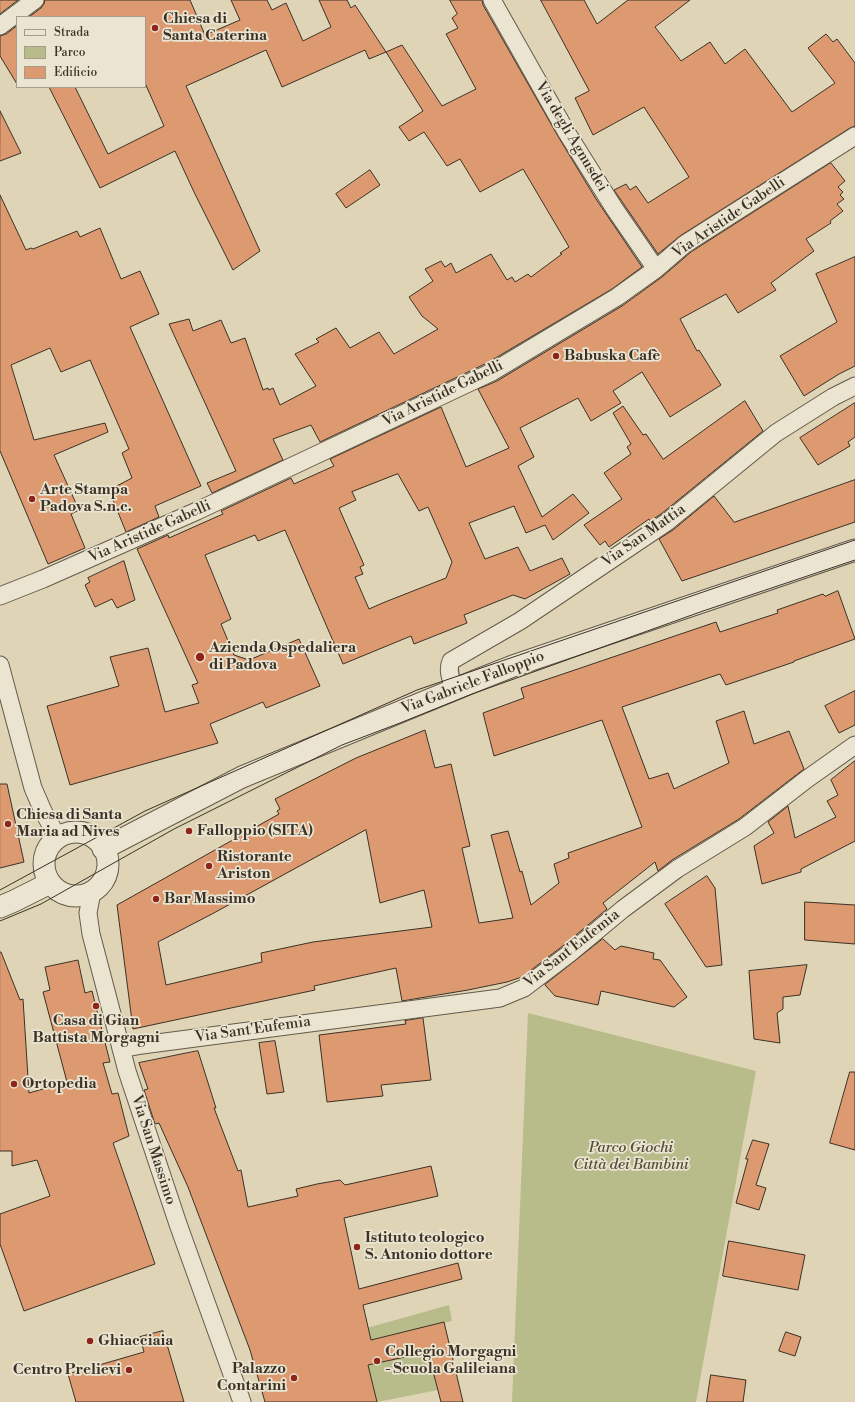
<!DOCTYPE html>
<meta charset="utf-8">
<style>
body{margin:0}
#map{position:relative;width:855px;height:1402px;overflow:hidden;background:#dfd5b6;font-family:"Libre Bodoni",serif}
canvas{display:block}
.legend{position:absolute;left:16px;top:16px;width:130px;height:72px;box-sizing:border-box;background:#eae4d0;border:1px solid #a49c8c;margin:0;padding:5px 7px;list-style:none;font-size:12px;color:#3b3126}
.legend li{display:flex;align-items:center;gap:8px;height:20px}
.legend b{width:20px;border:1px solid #a49c8c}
</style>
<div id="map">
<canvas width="855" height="1402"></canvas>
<ul class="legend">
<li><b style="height:5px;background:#eae4d0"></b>Strada</li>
<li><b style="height:11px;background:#b7bc8a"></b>Parco</li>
<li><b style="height:11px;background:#dd9a70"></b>Edificio</li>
</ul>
</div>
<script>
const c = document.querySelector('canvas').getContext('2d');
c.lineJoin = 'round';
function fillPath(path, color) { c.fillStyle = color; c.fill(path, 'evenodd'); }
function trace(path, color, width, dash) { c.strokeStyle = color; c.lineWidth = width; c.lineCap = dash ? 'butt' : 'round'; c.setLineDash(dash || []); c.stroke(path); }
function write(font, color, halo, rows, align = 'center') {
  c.font = font + ' "Libre Bodoni",serif'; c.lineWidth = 3.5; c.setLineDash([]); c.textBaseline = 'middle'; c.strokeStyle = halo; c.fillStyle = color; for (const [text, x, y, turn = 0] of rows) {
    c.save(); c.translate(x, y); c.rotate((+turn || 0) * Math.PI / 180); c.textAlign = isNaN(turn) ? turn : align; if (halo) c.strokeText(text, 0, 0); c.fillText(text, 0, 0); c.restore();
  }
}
const green = new Path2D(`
 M 528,1013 L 756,1071 L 696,1402 L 512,1402 Z
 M 449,1305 L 452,1321 L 345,1346 L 324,1340 Z
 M 428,1352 L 438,1390 L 377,1402 L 368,1365 Z`);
const building = new Path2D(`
 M 0,0 L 18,0 L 0,14 Z
 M 45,0 L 190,0 L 205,35 L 240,20 L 231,0 L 267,0 L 272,10 L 286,3 L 303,41 L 331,27 L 319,0 L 347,0 L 351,8 L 355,5 L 386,52 L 369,59 L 365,50 L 282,87 L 266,50 L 186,86 L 260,251 L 233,270 L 194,192 L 175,151 L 100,188 L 49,87 L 75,87 L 108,154 L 164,126 L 145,83 L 145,17 L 29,17 L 41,8 L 44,4 Z
 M 450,0 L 482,0 L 483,5 L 559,138 L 596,199 L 642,267 L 612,289 L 487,363 L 320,442 L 311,425 L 273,439 L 283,460 L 212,493 L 207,483 L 236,471 L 169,324 L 189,319 L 193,331 L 221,320 L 231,343 L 245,338 L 263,390 L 268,388 L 269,390 L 273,388 L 280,405 L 316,386 L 295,354 L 319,342 L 316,339 L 336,328 L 350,348 L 379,332 L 394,354 L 438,329 L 422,316 L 409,297 L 433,281 L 425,269 L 441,261 L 445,267 L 451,263 L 456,273 L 491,254 L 507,280 L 512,277 L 515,282 L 528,274 L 531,277 L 562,254 L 560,253 L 569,247 L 523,169 L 480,192 L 460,159 L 447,166 L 424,132 L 409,141 L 399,127 L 423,111 L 386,52 L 402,45 L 442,106 L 476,89 L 446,34 L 458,28 L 452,18 L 457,14 Z
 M 541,0 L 584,0 L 597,24 L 628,0 L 690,0 L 655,27 L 681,61 L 710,42 L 725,64 L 745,49 L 792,112 L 835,83 L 808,48 L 826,34 L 833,42 L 837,39 L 855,63 L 855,126 L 850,128 L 680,236 L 658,254 L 614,190 L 626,184 L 630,190 L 636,186 L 648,203 L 689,177 L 644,107 L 593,135 L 575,98 L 589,91 Z
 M 17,26 L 17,84 L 0,56 L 0,36 L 6,34 Z
 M 0,111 L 21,153 L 0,161 Z
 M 831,163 L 845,181 L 838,187 L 843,192 L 840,195 L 844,199 L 837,204 L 843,211 L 830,221 L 831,223 L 806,239 L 814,251 L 771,283 L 776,290 L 738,313 L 726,294 L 680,319 L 697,351 L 699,350 L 721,385 L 670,417 L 642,372 L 613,391 L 621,403 L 591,421 L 578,398 L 520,428 L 534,457 L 518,466 L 542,517 L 573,494 L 589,513 L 553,540 L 545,525 L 526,533 L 514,506 L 469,523 L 485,559 L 518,547 L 530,571 L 562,558 L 570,574 L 525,599 L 513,595 L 464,615 L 467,623 L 414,644 L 411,636 L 343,664 L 285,530 L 258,541 L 255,535 L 205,555 L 231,619 L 221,624 L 234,655 L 249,660 L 299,639 L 320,686 L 266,708 L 263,702 L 210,724 L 218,743 L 70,785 L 47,706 L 119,686 L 110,657 L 148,648 L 165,712 L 199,703 L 192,685 L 198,683 L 137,549 L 168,535 L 169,538 L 223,514 L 221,511 L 291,478 L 294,484 L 334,466 L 330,459 L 441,407 L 466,467 L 509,448 L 478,389 L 497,381 L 622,306 L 662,277 L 691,252 ZM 398,474 L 419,511 L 428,507 L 452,562 L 446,578 L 385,602 L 369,609 L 355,577 L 363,574 L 360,567 L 364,565 L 339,508 L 356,500 L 352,492 Z
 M 370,170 L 380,185 L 346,208 L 336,194 Z
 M 0,195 L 26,250 L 31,248 L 33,249 L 77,231 L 80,237 L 100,228 L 121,279 L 140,271 L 159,314 L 130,327 L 201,486 L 155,506 L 159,517 L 126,532 L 109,490 L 132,478 L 122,453 L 129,449 L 90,360 L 61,372 L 50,348 L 11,365 L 34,440 L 105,423 L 108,432 L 54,455 L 79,510 L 71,514 L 85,548 L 48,564 L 0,451 Z
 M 855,257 L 855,366 L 839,374 L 804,396 L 780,356 L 837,322 L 816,274 Z
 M 745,401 L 763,431 L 661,514 L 650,521 L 649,519 L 609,547 L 605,541 L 600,545 L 584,525 L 622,499 L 604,473 L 631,454 L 627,447 L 631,444 L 613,413 L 623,406 L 643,435 L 646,434 L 663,459 Z
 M 855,403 L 855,437 L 848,442 L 850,446 L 818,465 L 800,438 Z
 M 855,480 L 855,522 L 682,581 L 659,539 L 673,530 L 714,496 L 734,522 Z
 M 124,561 L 135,600 L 117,608 L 112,599 L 95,607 L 85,585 L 90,582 L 88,578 Z
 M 838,591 L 855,639 L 794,661 L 794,662 L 726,685 L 720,674 L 622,707 L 649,779 L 668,773 L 674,789 L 729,763 L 716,721 L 744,711 L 754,744 L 789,731 L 804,769 L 739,819 L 672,860 L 658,871 L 655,862 L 603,903 L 607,909 L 564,945 L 522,977 L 507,982 L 468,990 L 402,1001 L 396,968 L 314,986 L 315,990 L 133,1029 L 117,905 L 279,814 L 277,811 L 280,809 L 275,799 L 356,758 L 425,730 L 435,768 L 451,764 L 470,846 L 462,848 L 479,923 L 513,918 L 491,835 L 508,831 L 520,872 L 522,871 L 531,905 L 559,883 L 554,864 L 569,858 L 568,853 L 642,827 L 602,720 L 494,756 L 483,713 L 524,698 L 521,688 L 557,676 L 716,622 L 720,632 L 778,613 L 777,610 L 823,594 L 825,596 ZM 366,830 L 380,903 L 424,890 L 432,927 L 313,942 L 261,953 L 262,962 L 166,985 L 158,942 L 212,914 Z
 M 855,691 L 855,725 L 839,733 L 825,706 Z
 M 855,761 L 855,841 L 801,869 L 801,872 L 762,884 L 754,846 L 774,833 L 768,822 L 788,806 L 795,838 L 836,817 L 827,801 L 838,795 L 831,780 Z
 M 0,784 L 7,784 L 24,862 L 0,868 Z
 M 707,876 L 715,888 L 722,965 L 706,967 L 665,904 Z
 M 805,902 L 855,905 L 855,944 L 805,940 Z
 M 603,939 L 615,950 L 621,946 L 654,953 L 653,959 L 660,960 L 687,997 L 674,1007 L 601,991 L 598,1005 L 555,996 L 545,985 Z
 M 0,952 L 1,952 L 20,1000 L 23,999 L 29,1093 L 67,1082 L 43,992 L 50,990 L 45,967 L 78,960 L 85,993 L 92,991 L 110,1062 L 103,1063 L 112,1094 L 118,1093 L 129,1136 L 113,1143 L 155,1264 L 24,1311 L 0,1244 L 0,1214 L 50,1196 L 37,1160 L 12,1166 L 12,1151 L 0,1151 Z
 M 807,965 L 800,995 L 783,997 L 783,1009 L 777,1013 L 780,1043 L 754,1039 L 749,971 Z
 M 423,1018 L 431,1080 L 381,1085 L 383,1096 L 327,1102 L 319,1035 L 406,1024 L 405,1021 Z
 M 275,1041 L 284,1092 L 267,1094 L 259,1043 Z
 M 198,1051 L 216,1108 L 214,1108 L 238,1171 L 241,1170 L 248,1207 L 298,1196 L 296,1189 L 317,1184 L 340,1180 L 345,1185 L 431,1166 L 438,1196 L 344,1218 L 359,1289 L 458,1263 L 462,1279 L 363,1305 L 371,1340 L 444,1322 L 463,1402 L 441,1402 L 428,1352 L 368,1365 L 377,1402 L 265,1402 L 250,1350 L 188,1187 L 159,1123 L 155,1124 L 144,1090 L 148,1089 L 139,1063 Z
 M 850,1072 L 855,1072 L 855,1150 L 830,1143 Z
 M 753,1140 L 769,1144 L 756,1185 L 766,1188 L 759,1210 L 736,1203 L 748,1159 L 746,1159 Z
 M 729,1241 L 805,1255 L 798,1290 L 723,1276 Z
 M 163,1331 L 184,1402 L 76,1402 L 68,1374 L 144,1352 L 140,1337 Z
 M 786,1332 L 801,1337 L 795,1356 L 779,1351 Z
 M 711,1375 L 746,1380 L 743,1402 L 707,1402 Z`);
const minor = new Path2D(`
 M 492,0 L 567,133 L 614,208 L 656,269
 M 0,26 L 35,0
 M 0,596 L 43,579 L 197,511 L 492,372 L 617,297 L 656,269 L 685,244 L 855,136
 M 0,665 L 33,788 L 43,811 L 58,838
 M 454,689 C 451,679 447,670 451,661 L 520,621 L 667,522 L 776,433 L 833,397 L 855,386
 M 92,892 L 88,913 L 91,934 L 127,1071 L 178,1224 L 242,1402
 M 121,1049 L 142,1045 L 500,998 L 524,988 L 570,953 L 623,909 L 677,869 L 745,827 L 807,779 L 855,745`);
const tertiary = new Path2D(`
 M44 864a32 32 0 1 1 64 0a32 32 0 1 1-64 0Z
 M 103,849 L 242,777 L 480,679 L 513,666 L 855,550
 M 0,907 L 14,901 L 50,883`);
const tram = new Path2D(`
 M 0,890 L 145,811 L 417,690 L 855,540
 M 0,921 L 41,904 L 174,829 L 342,745 L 400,723 L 472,694 L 703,611 L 855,560`);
const markers = [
 [155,28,4,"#8f2418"],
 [556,356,4,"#8f2418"],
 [32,499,4,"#8f2418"],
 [200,657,5,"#8f2418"],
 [8,824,4,"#8f2418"],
 [189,831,4,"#8f2418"],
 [209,866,4,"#8f2418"],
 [156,899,4,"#8f2418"],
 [96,1006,4,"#8f2418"],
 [14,1084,4,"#8f2418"],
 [357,1247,4,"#8f2418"],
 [90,1341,4,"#8f2418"],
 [377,1361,4,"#8f2418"],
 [129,1370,4,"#8f2418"],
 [294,1378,4,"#8f2418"]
];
const poiNames = [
 ["Chiesa di",163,19],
 ["Santa Caterina",163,36],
 ["Babuska Cafè",564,356],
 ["Arte Stampa",40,490],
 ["Padova S.n.c.",40,507],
 ["Azienda Ospedaliera",209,648],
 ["di Padova",209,665],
 ["Chiesa di Santa",16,815],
 ["Maria ad Nives",16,832],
 ["Falloppio (SITA)",197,831],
 ["Ristorante",217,857],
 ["Ariston",217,874],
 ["Bar Massimo",164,899],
 ["Casa di Gian",96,1021,"center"],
 ["Battista Morgagni",96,1038,"center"],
 ["Ortopedia",22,1084],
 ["Istituto teologico",365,1238],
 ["S. Antonio dottore",365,1255],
 ["Ghiacciaia",98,1341],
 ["Collegio Morgagni",385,1352],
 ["- Scuola Galileiana",385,1369],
 ["Palazzo",286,1369,"right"],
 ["Contarini",286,1386,"right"],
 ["Centro Prelievi",121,1370,"right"]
];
const streetNames = [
 ["Via degli Agnusdei",571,137,59],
 ["Via Aristide Gabelli",729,218,-34],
 ["Via Aristide Gabelli",443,394,-26],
 ["Via Aristide Gabelli",150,532,-24],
 ["Via San Mattia",644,536,-35],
 ["Via Gabriele Falloppio",473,683,-21],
 ["Via Sant'Eufemia",572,949,-38],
 ["Via Sant'Eufemia",253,1030,-8],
 ["Via San Massimo",153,1150,72]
];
const parkNames = [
 ["Parco Giochi",631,1148],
 ["Città dei Bambini",631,1165]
];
fillPath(green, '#b7bc8a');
fillPath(building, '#dd9a70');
trace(building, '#3b3126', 1);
trace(minor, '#645a4a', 19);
trace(tertiary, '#645a4a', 23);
trace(minor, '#eae4d0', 17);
trace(tertiary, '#eae4d0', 21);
trace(tram, '#3b3126', 1);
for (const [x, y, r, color] of markers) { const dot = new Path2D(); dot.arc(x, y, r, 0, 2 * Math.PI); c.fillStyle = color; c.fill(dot); trace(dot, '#eae4d0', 1.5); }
write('bold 15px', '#3b3126', '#eae4d0', poiNames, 'left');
write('15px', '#3b3126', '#eae4d0', streetNames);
write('italic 15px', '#544d3a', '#eae4d0', parkNames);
</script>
